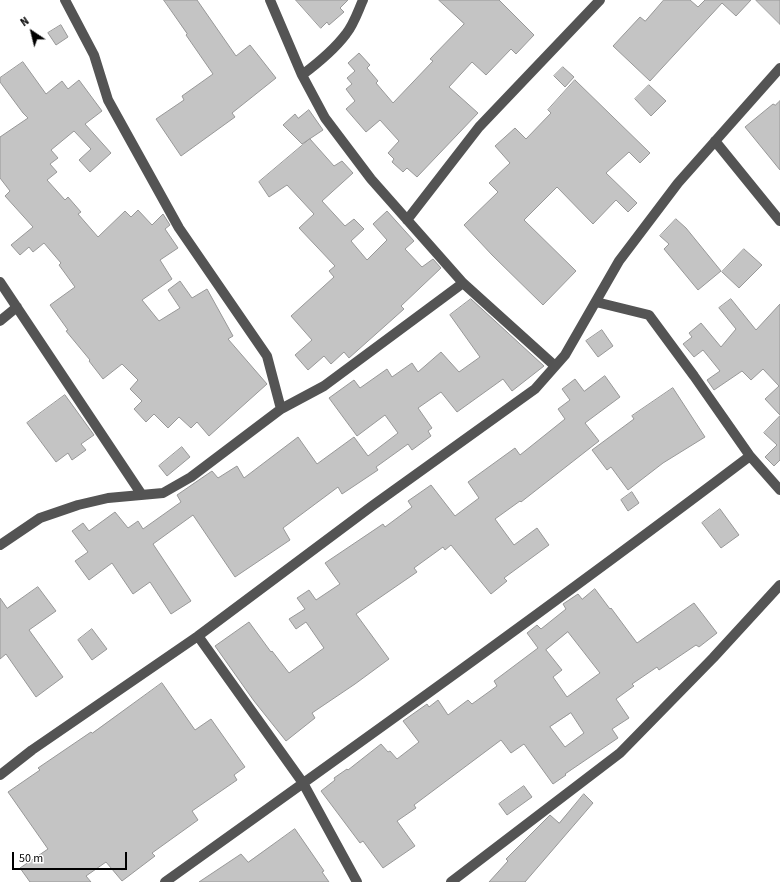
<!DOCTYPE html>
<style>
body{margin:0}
#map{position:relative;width:780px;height:882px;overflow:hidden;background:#fff;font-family:"Source Sans 3",sans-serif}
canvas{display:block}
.north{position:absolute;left:12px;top:12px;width:40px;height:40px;-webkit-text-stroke:3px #fff;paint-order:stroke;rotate:325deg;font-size:11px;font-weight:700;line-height:16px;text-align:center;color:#000}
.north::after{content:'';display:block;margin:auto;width:14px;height:18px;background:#000;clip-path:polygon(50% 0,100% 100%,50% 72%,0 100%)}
.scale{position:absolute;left:12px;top:852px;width:115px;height:18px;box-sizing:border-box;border:2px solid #000;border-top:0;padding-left:5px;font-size:12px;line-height:14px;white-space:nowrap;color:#000;-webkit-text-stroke:3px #fff;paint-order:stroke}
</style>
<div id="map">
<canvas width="780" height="882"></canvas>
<div class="north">N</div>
<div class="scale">50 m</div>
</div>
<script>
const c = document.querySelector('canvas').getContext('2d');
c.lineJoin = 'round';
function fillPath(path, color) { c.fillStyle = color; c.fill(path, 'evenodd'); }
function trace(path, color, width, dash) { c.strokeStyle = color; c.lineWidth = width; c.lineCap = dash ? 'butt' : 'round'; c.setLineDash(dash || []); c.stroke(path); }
const building = new Path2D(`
 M 164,0 L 197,0 L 236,56 L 250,45 L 276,78 L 232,113 L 235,117 L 181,156 L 156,119 L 184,100 L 182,96 L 213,74 L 186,35 L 187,34 Z
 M 296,0 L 348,0 L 340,8 L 344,12 L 329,25 L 327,22 L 321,28 Z
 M 439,0 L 499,0 L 534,35 L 516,54 L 511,49 L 486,75 L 472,62 L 449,87 L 478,113 L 417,177 L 407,168 L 403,172 L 392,162 L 394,159 L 388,153 L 399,141 L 380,120 L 366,132 L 346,109 L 355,101 L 346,89 L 352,84 L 347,78 L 355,71 L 348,63 L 359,53 L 370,65 L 367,68 L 378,81 L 376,83 L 393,103 L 433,61 L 430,59 L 464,24 Z
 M 664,0 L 690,0 L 698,7 L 705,0 L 751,0 L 736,16 L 722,3 L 650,81 L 613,46 L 640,17 L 645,21 Z
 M 756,0 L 780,0 L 780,24 Z
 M 61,25 L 68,37 L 56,45 L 48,33 Z
 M 23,62 L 46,94 L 62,81 L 68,89 L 79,80 L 102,111 L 85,124 L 111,153 L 90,172 L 79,160 L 91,149 L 74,131 L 51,150 L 58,158 L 50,164 L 57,172 L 47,180 L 65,200 L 68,197 L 81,212 L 78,214 L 98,237 L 125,211 L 131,217 L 138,210 L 152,225 L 163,214 L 170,225 L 165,229 L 178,248 L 160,260 L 172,279 L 142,300 L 159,321 L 180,308 L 168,290 L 180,281 L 192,298 L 207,289 L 233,336 L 228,339 L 267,384 L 209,436 L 197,422 L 191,428 L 179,417 L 168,428 L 154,414 L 146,422 L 134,409 L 142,401 L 130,389 L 138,380 L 122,364 L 103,379 L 89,361 L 90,360 L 66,331 L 68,330 L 50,305 L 75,287 L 59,265 L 61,263 L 44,243 L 33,252 L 29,247 L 20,255 L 11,245 L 33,227 L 5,196 L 10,191 L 0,178 L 0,137 L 28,118 L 23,113 L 0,82 L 0,78 Z
 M 563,67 L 574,77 L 565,87 L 554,76 Z
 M 575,80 L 650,153 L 640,163 L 629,152 L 606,173 L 637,203 L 628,212 L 616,200 L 593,224 L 557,187 L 524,220 L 576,271 L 543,305 L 492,255 L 464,225 L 498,192 L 489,183 L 510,163 L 495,146 L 515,128 L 526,139 L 551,113 L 548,110 Z
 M 649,85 L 666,101 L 651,116 L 635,99 Z
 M 780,101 L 780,170 L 745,127 L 773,104 L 775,105 Z
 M 309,110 L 323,130 L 302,144 L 283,125 L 295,114 L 298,118 Z
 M 310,139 L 334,166 L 342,161 L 353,173 L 322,201 L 345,226 L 354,219 L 364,229 L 351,241 L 367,260 L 387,240 L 373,224 L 387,211 L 414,241 L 405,249 L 422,267 L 433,259 L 441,268 L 401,306 L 404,309 L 349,358 L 344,352 L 331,364 L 324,356 L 308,370 L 295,355 L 312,340 L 291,316 L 334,277 L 329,271 L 335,266 L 299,228 L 314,214 L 287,185 L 269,197 L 259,182 Z
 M 676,219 L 686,228 L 721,271 L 698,290 L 664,249 L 669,244 L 660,236 Z
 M 744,249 L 762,265 L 739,288 L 722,272 Z
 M 471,299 L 544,366 L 512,391 L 503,379 L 457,412 L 441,392 L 418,408 L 432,428 L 428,431 L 431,436 L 412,450 L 408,444 L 376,467 L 378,470 L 342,494 L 338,487 L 283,528 L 290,540 L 235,577 L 193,515 L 153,544 L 191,601 L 171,614 L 150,582 L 133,594 L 112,563 L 89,580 L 75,561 L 88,552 L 72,531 L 83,523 L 89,531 L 115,512 L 128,528 L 138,521 L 143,529 L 181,502 L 177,495 L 212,471 L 218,478 L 237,466 L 244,478 L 298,437 L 317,464 L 354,437 L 368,456 L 398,433 L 385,415 L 357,436 L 329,398 L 354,380 L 360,388 L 387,369 L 392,377 L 412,363 L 418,372 L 441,352 L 459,372 L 480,357 L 450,315 Z
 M 731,299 L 756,330 L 780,304 L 780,415 L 765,399 L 779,386 L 763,369 L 751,380 L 742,371 L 714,390 L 707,380 L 720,371 L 703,350 L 694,357 L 683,344 L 692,337 L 689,333 L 701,323 L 721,347 L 736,329 L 719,308 Z
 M 602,330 L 613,346 L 598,357 L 586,341 Z
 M 605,376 L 620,397 L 585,423 L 599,441 L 521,502 L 520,501 L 495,519 L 514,545 L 537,528 L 549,545 L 504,578 L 507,581 L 491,594 L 451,545 L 445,550 L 443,547 L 414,568 L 417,572 L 356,614 L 389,659 L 355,684 L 312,713 L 315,718 L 286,741 L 254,701 L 215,646 L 249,622 L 271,652 L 272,651 L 289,673 L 324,648 L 306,622 L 296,629 L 289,619 L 305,609 L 297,598 L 309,590 L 316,600 L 340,584 L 325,563 L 383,524 L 385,527 L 412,507 L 408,501 L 431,485 L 455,516 L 479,498 L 468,482 L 515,448 L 520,455 L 565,419 L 558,409 L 570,400 L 562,389 L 575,379 L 584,391 Z
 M 673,388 L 705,437 L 663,463 L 628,490 L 611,467 L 607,470 L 592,450 L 634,419 L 632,416 Z
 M 65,395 L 94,435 L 81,444 L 86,450 L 72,460 L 68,453 L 56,462 L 27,423 Z
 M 780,416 L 780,460 L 774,466 L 765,457 L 777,445 L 764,433 Z
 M 182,447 L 190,457 L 167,476 L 159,466 Z
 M 632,492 L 639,503 L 628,511 L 621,500 Z
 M 720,509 L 739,535 L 721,548 L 702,523 Z
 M 38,587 L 56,611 L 29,630 L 63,677 L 36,697 L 6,654 L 0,659 L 0,598 L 7,608 Z
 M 595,589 L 610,609 L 611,608 L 637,643 L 694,603 L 717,633 L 699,647 L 696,645 L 659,670 L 657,667 L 632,684 L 634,686 L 616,699 L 629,718 L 612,729 L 618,738 L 565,774 L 566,775 L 553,784 L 524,744 L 511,753 L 501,740 L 414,805 L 416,808 L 397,821 L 415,846 L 383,868 L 363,841 L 360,843 L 321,791 L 335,780 L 334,778 L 347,769 L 348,770 L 381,744 L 388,752 L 390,751 L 397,759 L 419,742 L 403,721 L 427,704 L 429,707 L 438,700 L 448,715 L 468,700 L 472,704 L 497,686 L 494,681 L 538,648 L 527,633 L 537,625 L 541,629 L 566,609 L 563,604 L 578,594 L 582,599 ZM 568,632 L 600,673 L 567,697 L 553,677 L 562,670 L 546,650 ZM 571,713 L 584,733 L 565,747 L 550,727 Z
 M 92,629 L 107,649 L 92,660 L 78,640 Z
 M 162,683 L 195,730 L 211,719 L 245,767 L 234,775 L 237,780 L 192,811 L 198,820 L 152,853 L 155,856 L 122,881 L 106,862 L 86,876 L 91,882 L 30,882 L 20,868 L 48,849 L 8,792 L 40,770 L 38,768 L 91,732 L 92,733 Z
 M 524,786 L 532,797 L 507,815 L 499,804 Z
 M 584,794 L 593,803 L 525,882 L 489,882 L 508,861 L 506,859 L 550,815 L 559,823 Z
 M 295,829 L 324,871 L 322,872 L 329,882 L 199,882 L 241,854 L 248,862 Z`);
const minor = new Path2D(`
 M 65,0 L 94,55 L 108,100 L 179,228 L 267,356 L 281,409
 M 270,0 L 302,75 L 325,118 L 371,179 L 463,283 L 555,366
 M 302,75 C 318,63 334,50 346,34 C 354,24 358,11 363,0
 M 715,141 L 780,221
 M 407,220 L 479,127 L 600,0
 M 0,282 L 142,495
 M 596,302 L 649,315 L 694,376 L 750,456
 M 0,321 L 17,307
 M 0,545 L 40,518 L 78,505 L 108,498 L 163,493 L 191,477 L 281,409 L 324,386 L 463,283
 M 198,636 L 303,783 L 357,882
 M 0,775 L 32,750 L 198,636 L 372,506 L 535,389 L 565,355 L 619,261 L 678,183 L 780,68
 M 165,882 C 361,742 557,602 750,456 L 780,490
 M 451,882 L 620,753 L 713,658 L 780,585`);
fillPath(building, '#c4c4c4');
trace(building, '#989898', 1);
trace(minor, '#545454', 10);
</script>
